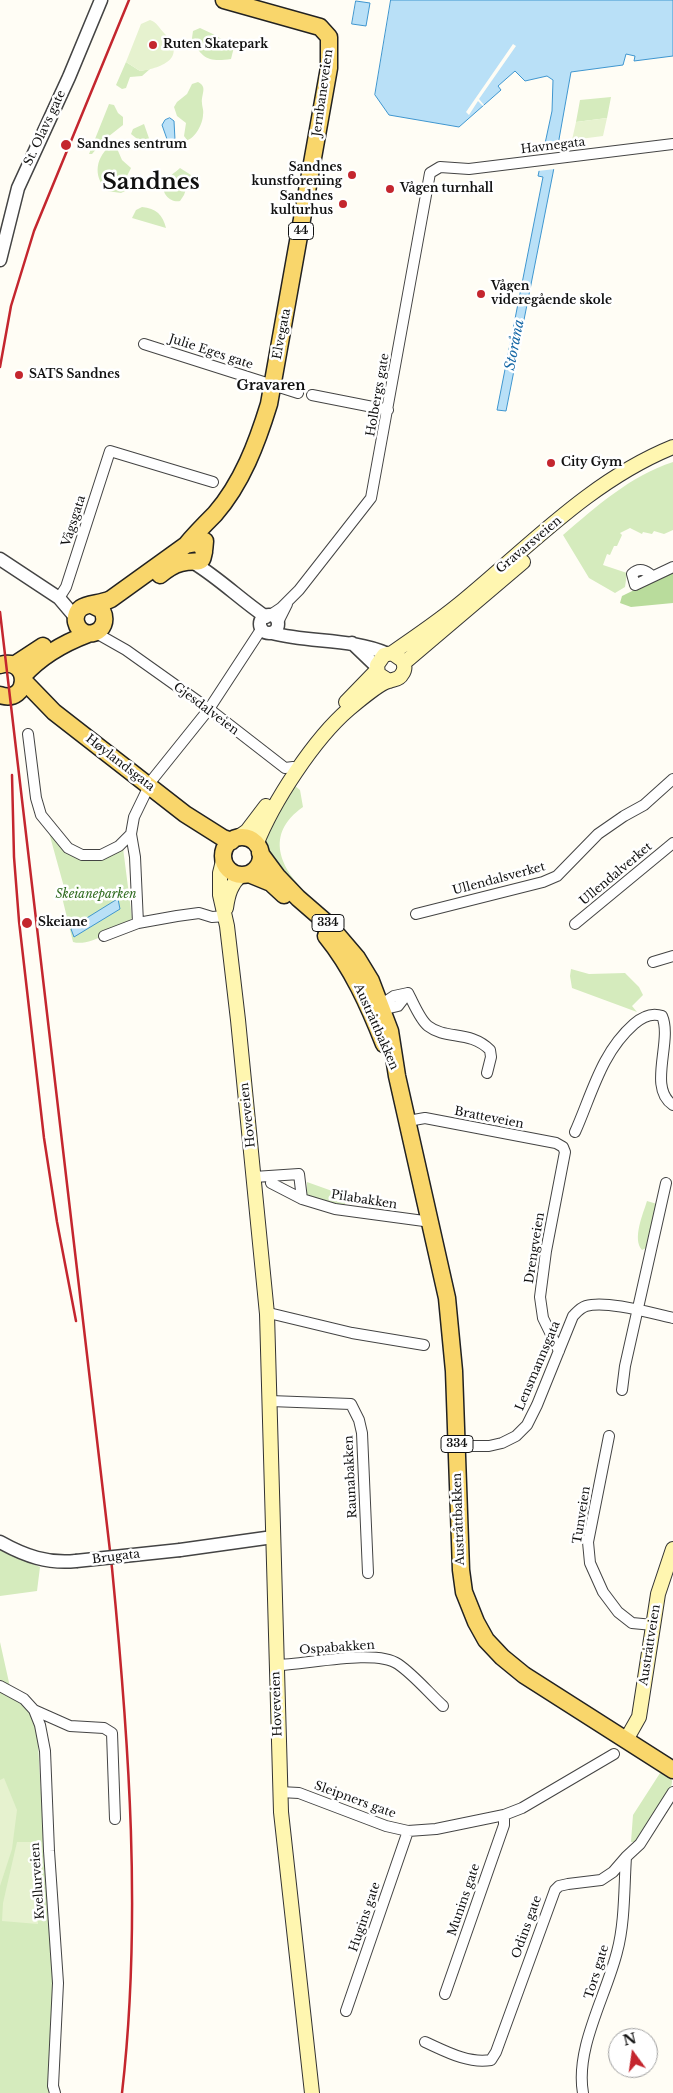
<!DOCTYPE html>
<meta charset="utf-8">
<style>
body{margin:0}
#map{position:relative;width:673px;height:2093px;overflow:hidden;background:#fffdf5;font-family:"Libre Baskerville",serif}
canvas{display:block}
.north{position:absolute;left:608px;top:2028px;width:50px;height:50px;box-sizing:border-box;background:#fff;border:1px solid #a0a0a0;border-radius:50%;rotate:346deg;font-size:14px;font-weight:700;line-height:20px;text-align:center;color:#111}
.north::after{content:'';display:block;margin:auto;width:18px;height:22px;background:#c4262e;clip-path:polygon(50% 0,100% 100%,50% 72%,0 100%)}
</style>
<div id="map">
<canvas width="673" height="2093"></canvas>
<div class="north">N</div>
</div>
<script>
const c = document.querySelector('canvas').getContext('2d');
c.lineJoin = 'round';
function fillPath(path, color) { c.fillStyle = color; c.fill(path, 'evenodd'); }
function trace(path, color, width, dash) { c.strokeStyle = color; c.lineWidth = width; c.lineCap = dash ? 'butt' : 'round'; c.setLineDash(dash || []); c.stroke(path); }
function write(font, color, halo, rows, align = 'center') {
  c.font = font + ' "Libre Baskerville",serif'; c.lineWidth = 5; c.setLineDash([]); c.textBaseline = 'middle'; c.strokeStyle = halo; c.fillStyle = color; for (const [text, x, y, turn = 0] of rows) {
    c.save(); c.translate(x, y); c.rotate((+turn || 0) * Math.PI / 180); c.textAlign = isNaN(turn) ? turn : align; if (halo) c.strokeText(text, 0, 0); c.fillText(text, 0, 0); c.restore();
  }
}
const green = new Path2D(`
 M 200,28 L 215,35 L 234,47 L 231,59 C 209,62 201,59 192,38 L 193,31 Z
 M 126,62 L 140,71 L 150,69 L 142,76 L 130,77 L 126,88 L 122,89 L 116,85 Z
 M 198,82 C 208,87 201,94 202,103 C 202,107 204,110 203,115 C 203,123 195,139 187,140 L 184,136 L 186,123 L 177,116 L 174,107 L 177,102 L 187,94 L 192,84 Z
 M 611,97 L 607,118 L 576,122 L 580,100 Z
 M 109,104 L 114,105 L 118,113 L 123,117 L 123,125 L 104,140 L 92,154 L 89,154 Z
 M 144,124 L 151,144 L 150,148 L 147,150 L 141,142 L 131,134 L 133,129 Z
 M 112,144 L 115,144 L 122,160 L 131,168 L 127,176 L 129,186 L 127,190 L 121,193 L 107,191 C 92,175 96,157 112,144 Z
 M 180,168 L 191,175 L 184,195 L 180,201 C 171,203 160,194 165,183 C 168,176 175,173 180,168 Z
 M 142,207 C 156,208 163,215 166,228 L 132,218 L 136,210 Z
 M 673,462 L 673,530 L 664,534 L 654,531 L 652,534 L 643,532 L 642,534 L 630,528 L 620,533 L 622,535 L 617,546 L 614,546 L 610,555 L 607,554 L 603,565 L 627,573 L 625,587 L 615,593 L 589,578 L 563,535 C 597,506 630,476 673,462 Z
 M 294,785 L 300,790 L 303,807 C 264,834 280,869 308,894 L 305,898 L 267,853 C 261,829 283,805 294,785 Z
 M 48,829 L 53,833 L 57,843 L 74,855 L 123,848 L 132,918 L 129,921 C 114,929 90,947 73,942 L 60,889 L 64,887 Z
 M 571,969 L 589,974 L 625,973 L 639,987 L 643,995 L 632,1006 L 637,1012 L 572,988 L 570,976 Z
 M 307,1182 L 335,1192 L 347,1194 L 345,1204 L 342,1206 L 309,1198 L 307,1194 Z
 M 647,1201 L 657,1204 L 648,1247 L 642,1250 C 632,1239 643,1214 647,1201 Z
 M 0,1550 L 40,1567 L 37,1591 L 0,1596 Z
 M 0,1642 L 10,1687 L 33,1716 L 40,1742 L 38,1745 L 53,1986 L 51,2093 L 0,2093 Z
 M 662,1770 C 666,1773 671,1775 672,1781 C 673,1793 643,1831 636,1842 L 631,1842 L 633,1815 Z`);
const forest = new Path2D(`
 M 673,571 L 673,603 L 631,607 L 620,603 L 622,596 Z`);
const pitch = new Path2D(`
 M 150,20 C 157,22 159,28 164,33 C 188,57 163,68 140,71 L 126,62 L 141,24 Z
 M 607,118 L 603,136 L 572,140 L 576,122 Z
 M 4,1778 L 17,1810 L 12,1849 L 0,1886 L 0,1780 Z
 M 17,1842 L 33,1842 L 38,1924 L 2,1921 L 3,1903 Z`);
const water = new Path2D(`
 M 391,0 L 673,0 L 673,56 L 634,61 L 635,56 L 626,54 L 623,65 L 571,72 L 553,173 L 506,411 L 497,410 L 543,177 L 538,176 L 552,111 L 553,80 L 547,76 L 525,81 L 515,71 L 498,86 L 501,90 L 459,127 L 389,115 L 375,95 Z
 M 356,1 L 370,3 L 366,26 L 352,24 Z
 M 170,118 L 174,121 L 175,140 L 171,143 L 168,142 L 162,125 L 165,120 Z
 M 118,899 L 120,909 L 74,937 L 71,929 L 74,926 Z`);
const pier = new Path2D(`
 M 513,44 L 516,46 L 479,99 L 484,105 L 483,106 L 478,101 L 469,115 L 466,112 Z
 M 560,148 L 555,169 L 538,171 L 542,150 Z`);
const minor = new Path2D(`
 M 144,344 L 298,393
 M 312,395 L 388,410
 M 652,576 C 646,570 639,567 632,574 L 635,585 L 673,567
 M 59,598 L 66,587 L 110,451 L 213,482
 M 269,616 L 281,608 L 299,590 L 371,498 L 430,173 L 440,167 L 469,169 L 673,144
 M 278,622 L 287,604
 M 96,633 L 126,650 L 209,709 L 285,768 L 293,767
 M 28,734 L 36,798 L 41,815 L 68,848 L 82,855 L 101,855 L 119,846 L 131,834
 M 152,780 L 209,709 L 262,628
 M 416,914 L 543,882 L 557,876 L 598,834 L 624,816 L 644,805 L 673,779
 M 138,923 L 135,857 L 131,834 L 134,817 L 149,786
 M 575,924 L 673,843
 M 104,936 L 138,923 L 177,916 L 199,913 L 212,917 L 226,916
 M 653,962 L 673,956
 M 408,993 C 413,1002 420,1020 428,1026 C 446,1040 470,1030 490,1050 L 491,1057 L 487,1073
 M 376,1008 L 394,996 L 408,993
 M 377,1011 L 398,1006 L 408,993
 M 408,1121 L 425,1118 L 556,1143 L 563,1147 L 565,1152 L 546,1251 L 540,1297 L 543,1318 L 559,1351
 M 575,1132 C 592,1094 601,1053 634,1024 C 642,1017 651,1012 662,1016 C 673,1041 647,1088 673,1105
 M 254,1177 L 299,1174 L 302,1199 L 335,1209 L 424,1221
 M 271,1183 L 302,1199
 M 267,1314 L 273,1314 L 352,1333 L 424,1345
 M 622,1390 L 625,1366 L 666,1183
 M 270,1401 L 351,1404 L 359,1420 L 362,1433 L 368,1573
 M 609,1436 L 588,1542 L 590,1563 L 603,1592 L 618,1612 L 632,1623 L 653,1625
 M 457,1446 L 489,1446 L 502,1443 L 516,1436 L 527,1425 L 537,1405 L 573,1316 C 577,1312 580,1308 586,1306 C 606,1300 651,1313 673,1318
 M 276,1665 C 305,1665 375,1648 398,1664 C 414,1675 428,1692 443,1706
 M 0,1686 L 24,1699 L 34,1710 L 40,1725 L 45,1751 L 49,1851 L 58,1983 L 53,2086 L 55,2093
 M 34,1710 L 70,1726 L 104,1728 L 112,1733 L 115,1819
 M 280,1792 L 299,1793 L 386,1826 L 408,1831 L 436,1829 L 504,1815 L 522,1808 L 614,1754
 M 445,1994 L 504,1825 L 504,1815
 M 346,2011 L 408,1831
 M 425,2042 C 445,2051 468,2064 491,2060 L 496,2052 L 555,1890 L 559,1886 L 568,1884 L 601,1880 L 613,1872 L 626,1857 L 640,1844 L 673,1792
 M 583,2093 C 575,2048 606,1996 617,1952 C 625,1923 624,1887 626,1857`);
const tertiary = new Path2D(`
 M 0,260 L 18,188 L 69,77 L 101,0
 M 0,559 L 59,598 L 76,618
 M 194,563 C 220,579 241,600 266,617
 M260 624a9 9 0 1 1 18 0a9 9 0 1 1-18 0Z
 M 272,633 C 310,643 351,638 388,654
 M 352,643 L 377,667
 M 0,1542 C 25,1556 48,1564 76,1561
 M 180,1550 L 273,1537`);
const secondary = new Path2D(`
 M 392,653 C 414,638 436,623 457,606 C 526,550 589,481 673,447
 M 404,663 L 523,562
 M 346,702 L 377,670
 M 237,838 L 247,831 L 266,806
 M 256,845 C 273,802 314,739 349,709 C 356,703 380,683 389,681 C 394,679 399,680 402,674 C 405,670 405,665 402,660 L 392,653 L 384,655 L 377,665 L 378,674 L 389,681
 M 223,861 L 220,873 L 220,895 L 227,926 L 238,1020 L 267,1314 L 281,1812 L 312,2093
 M 226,908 C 228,894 231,884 241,875
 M 626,1740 L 639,1717 L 658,1594 L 673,1549`);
const primary = new Path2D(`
 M 186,545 C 195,534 205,524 215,514 C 242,483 257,443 269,404 L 329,68 L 329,37 L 320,27 L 224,0
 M 160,575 C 166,570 173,565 181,563 C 201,558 203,570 205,541
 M 92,605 L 102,610 C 113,633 81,643 76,622 C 75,617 77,611 81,608 C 88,603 101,604 111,599 L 186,545 L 197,543 L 202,547 L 204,552
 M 0,665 C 31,656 30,705 0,695
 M 14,665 L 43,646
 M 23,676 C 40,657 64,643 88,634
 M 24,681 L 54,712 L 185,814 L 223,838 L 232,841
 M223 856a19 19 0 1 1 38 0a19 19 0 1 1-38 0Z
 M 260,853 L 277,876 L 298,898 L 328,924 L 357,958 L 371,981 L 390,1031 L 397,1076 L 447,1298 L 454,1371 L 461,1570 L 464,1592 L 476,1622 L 486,1640 L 502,1657 L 524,1675 L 673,1770
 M 249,874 L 271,883 L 284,895
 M 326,936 C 352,968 369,1006 384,1044`);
const rail = new Path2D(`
 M 0,367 L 11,306 L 34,231 L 129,0
 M 0,612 L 112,1568 C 129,1742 142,1919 122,2093
 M 12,775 L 14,857 L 19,921 L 44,1138 L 57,1222 L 76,1321`);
const tertiaryBridge = new Path2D(`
 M 76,1561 L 180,1550`);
const markers = [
 [153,45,5,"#c4262e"],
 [66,145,6,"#c4262e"],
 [352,175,5,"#c4262e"],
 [390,189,5,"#c4262e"],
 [343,204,5,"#c4262e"],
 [481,294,5,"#c4262e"],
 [19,375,5,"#c4262e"],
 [551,463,5,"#c4262e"],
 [27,923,6,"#c4262e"]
];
const shields = [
 [301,231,25],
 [328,923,32],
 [457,1444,32]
];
const shieldNames = [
 ["44",301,231],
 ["334",328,923],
 ["334",457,1444]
];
const poiNames = [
 ["Ruten Skatepark",163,45],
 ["Sandnes sentrum",77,145],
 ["Sandnes",342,168,"right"],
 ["kunstforening",342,182,"right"],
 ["Vågen turnhall",400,189],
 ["Sandnes",333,197,"right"],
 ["kulturhus",333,211,"right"],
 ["Vågen",491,287],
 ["videregående skole",491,301],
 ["SATS Sandnes",29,375],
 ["City Gym",561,463],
 ["Skeiane",38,923]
];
const streetNames = [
 ["Jernbaneveien",323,93,-82],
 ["St. Olavs gate",45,128,-65],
 ["Havnegata",553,146,-7],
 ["Elvegata",282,334,-79],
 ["Julie Eges gate",211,352,18],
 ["Holbergs gate",378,395,-80],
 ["Vågsgata",74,521,-72],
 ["Gravarsveien",529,545,-40],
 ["Gjesdalveien",206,709,37],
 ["Høylandsgata",120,763,38],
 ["Ullendalverket",616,874,-40],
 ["Ullendalsverket",499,879,-15],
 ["Austråttbakken",376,1027,66],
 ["Hoveveien",248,1115,-96],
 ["Bratteveien",489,1118,11],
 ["Pilabakken",364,1200,9],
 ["Drengveien",535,1248,-81],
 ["Lensmannsgata",538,1366,-67],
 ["Raunabakken",351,1477,-93],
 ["Tunveien",582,1515,-81],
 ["Austråttbakken",459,1519,-92],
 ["Brugata",116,1557,-7],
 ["Austråttveien",650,1645,-81],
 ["Ospabakken",337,1648,-4],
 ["Hoveveien",277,1704,-92],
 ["Sleipners gate",355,1800,20],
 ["Kvellurveien",38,1881,-94],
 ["Munins gate",464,1900,-71],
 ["Hugins gate",365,1917,-71],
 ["Odins gate",527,1927,-70],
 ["Tors gate",597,1972,-73]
];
const parkNames = [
 ["Skeianeparken",96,895]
];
const waterNames = [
 ["Storåna",515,345,-79]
];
const neighbourhoodNames = [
 ["Gravaren",271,386]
];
const townNames = [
 ["Sandnes",151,183]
];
fillPath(green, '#d5ebbd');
fillPath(forest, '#b9dc9c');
fillPath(pitch, '#e6f2cf');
fillPath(water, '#b9e0f7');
trace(water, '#3f96cf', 1);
fillPath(pier, '#fffdf5');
trace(minor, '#444', 12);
trace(tertiary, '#444', 15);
trace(secondary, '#333', 16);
trace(primary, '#222', 19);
trace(minor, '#fff', 10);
trace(tertiary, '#fff', 12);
trace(secondary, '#fff6b0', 14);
trace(primary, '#f9d66b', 16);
trace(rail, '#c4262e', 2.5);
trace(tertiaryBridge, '#444', 15, []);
trace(tertiaryBridge, '#fff', 12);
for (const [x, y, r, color] of markers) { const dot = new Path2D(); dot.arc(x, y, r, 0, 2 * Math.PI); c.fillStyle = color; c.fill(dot); trace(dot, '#fff', 2); }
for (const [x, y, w] of shields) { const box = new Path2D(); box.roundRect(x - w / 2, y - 8.5, w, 17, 4); c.fillStyle = '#fff'; c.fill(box); trace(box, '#111', 1); }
write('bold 11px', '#111', null, shieldNames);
write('bold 12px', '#111', '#fff', poiNames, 'left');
write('12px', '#111', '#fff', streetNames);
write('italic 12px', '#2f6b1f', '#fff', parkNames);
write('italic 14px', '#1768a6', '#fff', waterNames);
write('bold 14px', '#111', '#fff', neighbourhoodNames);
write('bold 22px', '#111', '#fff', townNames);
</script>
